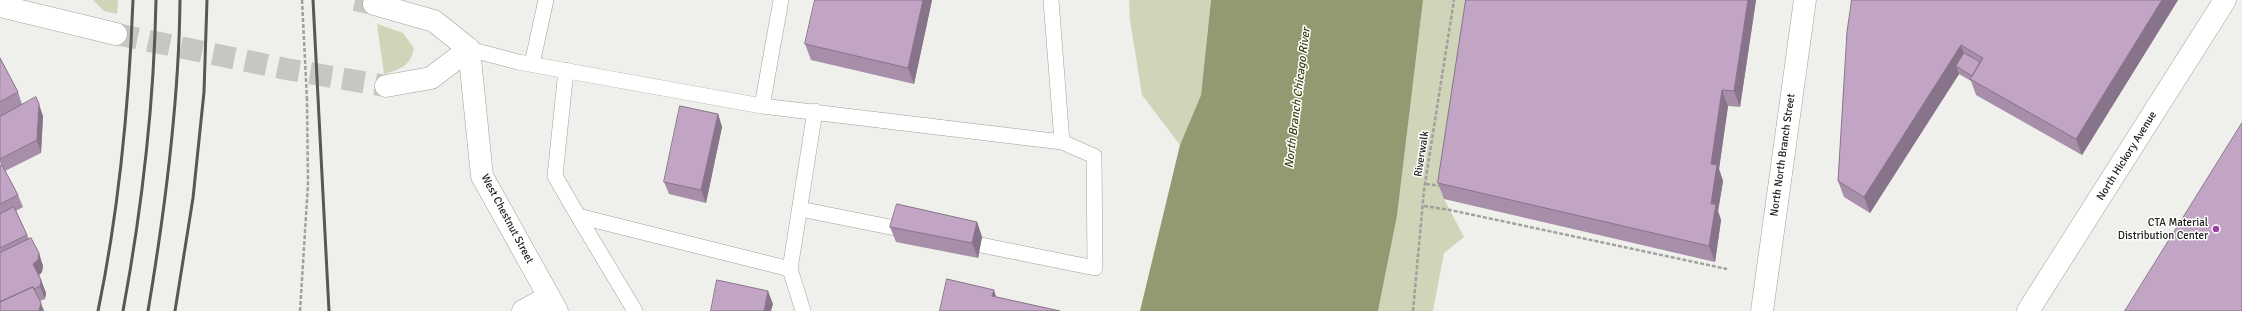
<!DOCTYPE html>
<style>
body{margin:0}
canvas{display:block;background:#efefec}
</style>
<canvas width="2242" height="311"></canvas>
<script>
const c = document.querySelector('canvas').getContext('2d');
c.lineJoin = 'round';
function fillPath(path, color) { c.fillStyle = color; c.fill(path, 'evenodd'); }
function trace(path, color, width, dash) { c.strokeStyle = color; c.lineWidth = width; c.lineCap = dash ? 'butt' : 'round'; c.setLineDash(dash || []); c.stroke(path); }
function write(font, color, halo, rows, align = 'center') {
  c.font = font + ' Signika,sans-serif'; c.lineWidth = 3; c.setLineDash([]); c.textBaseline = 'middle'; c.strokeStyle = halo; c.fillStyle = color; for (const [text, x, y, turn = 0] of rows) {
    c.save(); c.translate(x, y); c.rotate((+turn || 0) * Math.PI / 180); c.textAlign = isNaN(turn) ? turn : align; if (halo) c.strokeText(text, 0, 0); c.fillText(text, 0, 0); c.restore();
  }
}
const green = new Path2D(`
 M 93,0 L 118,0 L 117,14 L 104,11 Z
 M 1129,0 L 1211,0 L 1201,95 L 1180,145 L 1142,95 L 1130,20 Z
 M 1423,0 L 1474,0 L 1444,199 L 1464,237 L 1444,253 L 1433,311 L 1378,311 L 1397,216 Z
 M 377,24 L 403,33 L 414,48 C 411,66 399,70 384,74 Z`);
const water = new Path2D(`
 M 1211,0 L 1423,0 L 1397,216 L 1378,311 L 1140,311 L 1180,145 L 1201,95 Z`);
const streetTunnel = new Path2D(`
 M 355,0 L 374,4
 M 116,34 L 286,69 L 386,86`);
const path = new Path2D(`
 M 1426,184 L 1441,186
 M 1424,206 L 1450,210 L 1727,269
 M 300,311 L 308,184 L 307,100
 M 1413,311 L 1424,190 L 1454,0`);
const lane = new Path2D(`
 M 469,49 L 518,62 L 762,106 L 1062,142 L 1051,0
 M 532,64 L 546,0
 M 566,70 L 555,176 L 578,216 L 790,269 L 815,111
 M 762,106 L 781,0
 M 800,209 L 910,231
 M 578,216 L 635,311
 M 961,241 L 1095,268 L 1094,156 L 1062,142
 M 790,269 L 803,311`);
const street = new Path2D(`
 M 374,4 L 434,21 L 469,49
 M 0,6 L 116,34
 M 469,49 L 482,176 L 557,311
 M 386,86 L 431,78 L 469,49
 M 523,311 L 549,297
 M 1762,311 L 1805,0
 M 2028,311 L 2225,0`);
const rail = new Path2D(`
 M 313,0 L 329,311
 M 98,311 C 119,210 129,103 133,0
 M 123,311 C 142,208 154,105 156,0
 M 148,311 C 165,210 179,102 180,0
 M 175,311 L 193,198 L 204,92 L 207,0`);
const pathBridge = new Path2D(`
 M 302,0 L 307,100`);
const wall = new Path2D(`
 M 932,0 L 914,84 L 811,60 L 805,44 Z
 M 1466,0 L 1756,0 L 1740,107 L 1728,106 L 1719,169 L 1723,181 L 1718,211 L 1721,220 L 1715,262 L 1444,199 L 1438,183 Z
 M 1852,0 L 2178,0 L 2082,155 L 1976,95 L 1971,81 L 1959,74 L 1870,213 L 1844,197 L 1838,181 Z
 M 0,58 L 18,92 L 22,104 L 43,116 L 41,153 L 5,171 L 18,195 L 23,207 L 16,211 L 29,239 L 43,266 L 42,272 L 39,275 L 46,293 L 45,299 L 40,301 L 0,311 L 0,166 L 1,165 L 0,162 Z
 M 718,114 L 722,127 L 706,203 L 669,194 L 664,182 Z
 M 977,222 L 982,237 L 978,258 L 896,242 L 890,227 Z`);
const shadedWall = new Path2D(`
 M 923,0 L 932,0 L 914,84 L 908,68 Z
 M 1748,0 L 1756,0 L 1740,107 L 1734,91 Z
 M 2162,0 L 2178,0 L 2082,155 L 2076,139 Z
 M 1961,45 L 1967,61 L 1956,66 L 1959,74 L 1870,213 L 1864,197 Z
 M 1722,90 L 1728,106 L 1719,169 L 1723,181 L 1718,211 L 1721,220 L 1715,262 L 1709,246 L 1711,204 L 1711,164 Z
 M 39,104 L 43,116 L 41,153 L 37,140 Z
 M 718,114 L 722,127 L 706,203 L 701,190 Z
 M 977,222 L 982,237 L 978,258 L 972,243 Z
 M 39,253 L 43,266 L 42,272 L 38,276 L 33,264 Z
 M 41,280 L 46,293 L 45,299 L 40,286 Z
 M 994,290 L 999,305 L 992,296 Z
 M 768,291 L 773,304 L 771,311 L 764,311 Z
 M 41,303 L 44,311 L 39,311 Z`);
const building = new Path2D(`
 M 815,0 L 923,0 L 908,68 L 805,44 Z
 M 1466,0 L 1748,0 L 1734,91 L 1722,90 L 1711,164 L 1717,165 L 1711,204 L 1716,204 L 1709,246 L 1438,183 Z
 M 1852,0 L 2162,0 L 2076,139 L 1970,79 L 1983,58 L 1961,45 L 1864,197 L 1838,181 L 1847,32 Z
 M 1964,53 L 1980,62 L 1972,76 L 1956,66 Z
 M 0,58 L 18,92 L 0,102 Z
 M 36,97 L 39,104 L 37,140 L 0,159 L 0,117 Z
 M 680,106 L 718,114 L 701,190 L 664,182 Z
 M 2242,123 L 2242,311 L 2125,311 Z
 M 2,165 L 18,195 L 0,204 L 0,166 Z
 M 897,204 L 977,222 L 972,243 L 890,227 Z
 M 14,207 L 27,235 L 0,248 L 0,214 Z
 M 31,238 L 39,253 L 38,260 L 33,264 L 41,280 L 40,286 L 34,289 L 33,287 L 0,302 L 0,253 Z
 M 947,279 L 994,290 L 992,296 L 1060,311 L 940,311 Z
 M 717,280 L 768,291 L 764,311 L 711,311 Z
 M 33,287 L 41,303 L 39,311 L 0,311 L 0,302 Z`);
const markers = [
 [2216,229,4,"#9d3fa8"]
];
const streetNames = [
 ["Riverwalk",1422,154,-81],
 ["North North Branch Street",1783,155,-82],
 ["North Hickory Avenue",2127,156,-58],
 ["West Chestnut Street",507,219,62]
];
const poiNames = [
 ["CTA Material",2208,223],
 ["Distribution Center",2208,236]
];
const waterNames = [
 ["North Branch Chicago River",1298,98,-83]
];
fillPath(green, '#d0d4b9');
fillPath(water, '#949972');
trace(streetTunnel, '#c6c6c3', 22, [22, 11]);
trace(lane, '#a0a09d', 16);
trace(street, '#a0a09d', 23);
trace(path, '#a0a09e', 2.5, [4, 2]);
trace(lane, '#fff', 15);
trace(street, '#fff', 22);
trace(rail, '#575755', 3);
trace(pathBridge, '#a0a09e', 2.5, [4, 2]);
fillPath(wall, '#a78ea9');
fillPath(shadedWall, '#88748a');
fillPath(building, '#c2a5c5');
trace(building, '#88748a', 1);
for (const [x, y, r, color] of markers) { const dot = new Path2D(); dot.arc(x, y, r, 0, 2 * Math.PI); c.fillStyle = color; c.fill(dot); trace(dot, '#fffffe', 1.5); }
write('11px', '#20211f', '#fffffe', streetNames);
write('11px', '#20211f', '#fffffe', poiNames, 'right');
write('italic 12px', '#3b3f0f', '#fffffe', waterNames);
</script>
